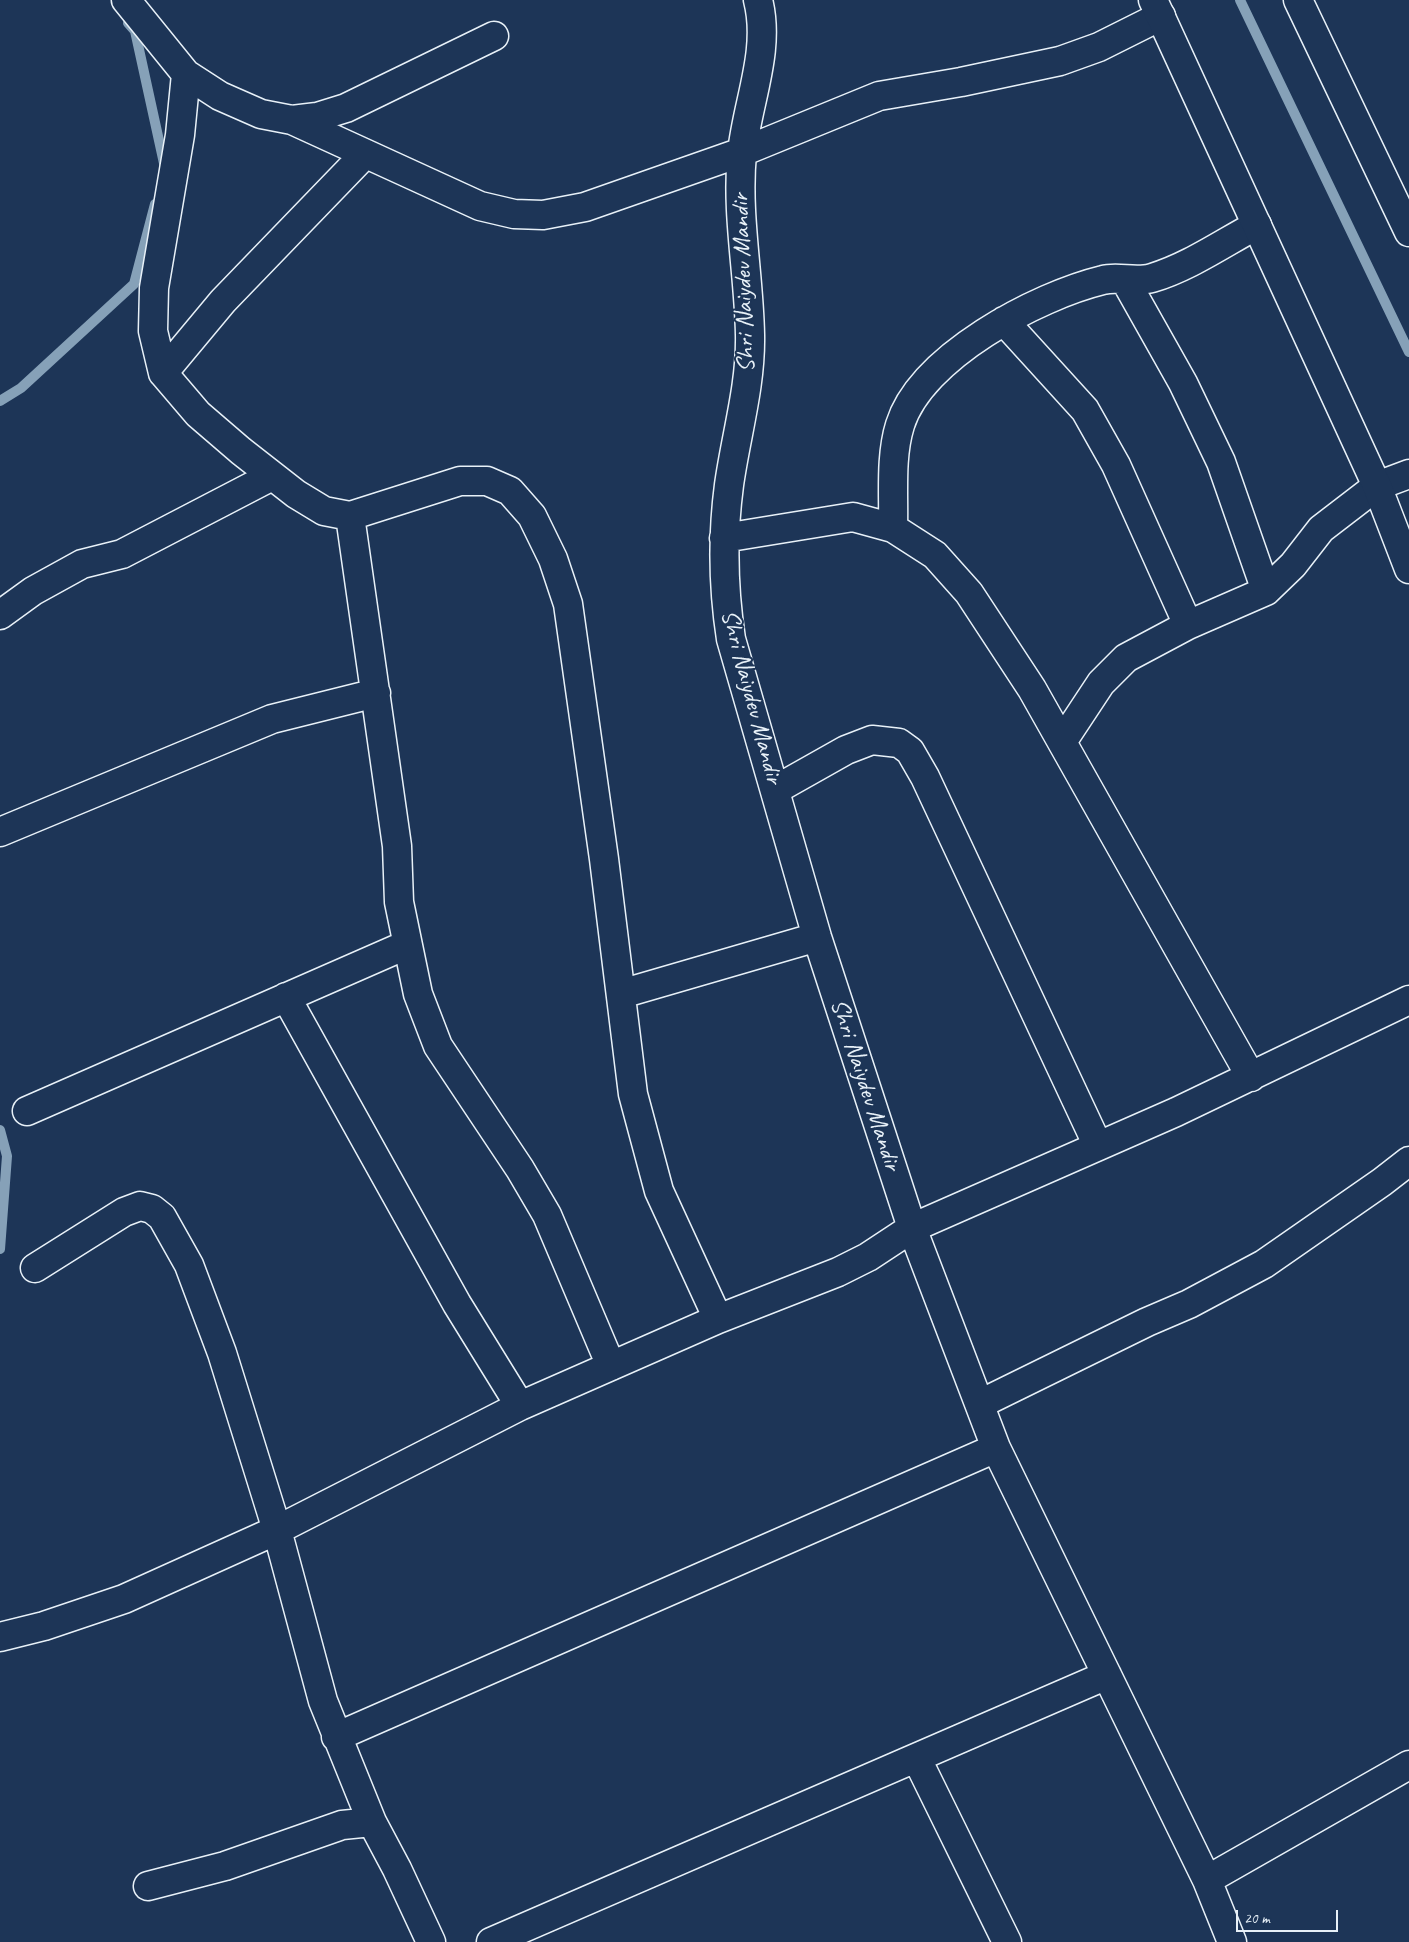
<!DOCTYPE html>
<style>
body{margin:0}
#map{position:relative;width:1409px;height:1942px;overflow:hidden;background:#1d3557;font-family:Caveat,sans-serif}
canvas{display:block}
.scale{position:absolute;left:1236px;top:1910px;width:102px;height:22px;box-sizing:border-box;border:2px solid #e8f1f8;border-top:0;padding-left:6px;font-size:15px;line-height:18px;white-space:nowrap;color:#e8f1f8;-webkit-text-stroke:4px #1d3557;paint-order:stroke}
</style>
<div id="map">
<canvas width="1409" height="1942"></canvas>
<div class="scale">20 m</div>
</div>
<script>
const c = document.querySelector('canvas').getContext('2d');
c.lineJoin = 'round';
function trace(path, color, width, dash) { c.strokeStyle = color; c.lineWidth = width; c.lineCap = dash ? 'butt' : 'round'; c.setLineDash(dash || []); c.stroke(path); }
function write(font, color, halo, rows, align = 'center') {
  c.font = font + ' Caveat,sans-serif'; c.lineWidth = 4; c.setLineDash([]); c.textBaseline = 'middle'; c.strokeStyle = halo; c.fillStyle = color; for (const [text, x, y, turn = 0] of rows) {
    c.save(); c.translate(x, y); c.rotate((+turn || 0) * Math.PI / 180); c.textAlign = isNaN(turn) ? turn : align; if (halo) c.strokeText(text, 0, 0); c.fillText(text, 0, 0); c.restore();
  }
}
const stream = new Path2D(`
 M 1240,0 L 1409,352
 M 128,23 L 135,31 L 165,168
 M 0,401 L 21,388 L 134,284 L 155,204
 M 0,1130 L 7,1156 L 0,1249`);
const minor = new Path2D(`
 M 126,0 L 186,74 L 220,96 L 261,114 L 292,120 L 317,117 L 346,108 L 494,36
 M 758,0 C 771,51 747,103 742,153 C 736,214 749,274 750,335 C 751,386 736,435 729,485 C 722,538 723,587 731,639 L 817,937 L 912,1228 L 996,1448 L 1207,1880 L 1232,1942
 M 1298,0 L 1409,232
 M 186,74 L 180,135 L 154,288 L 153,331 L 163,373 L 198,414 L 241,451 L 296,494 L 324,511 L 350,516 L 460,481 L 487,481 L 510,491 L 532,516 L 553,559 L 568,604 L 604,859 L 633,1094 L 659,1191 L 718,1319
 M 292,120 L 480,206 L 514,214 L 543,215 L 585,207 L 742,152 L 879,96 L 961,82 L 1060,61 L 1099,47 L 1161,16
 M 1125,280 L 1183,383 L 1221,462 L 1266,591
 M 1004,321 L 1085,410 L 1116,465 L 1188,625
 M 163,373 L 223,301 L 365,154
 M 350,516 L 397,846 L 399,902 L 418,994 L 438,1046 L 520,1169 L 547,1215 L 611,1366
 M 893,528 C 894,495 890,457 900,425 C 921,357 1037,296 1103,280 C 1118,276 1136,283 1152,278 C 1189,267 1223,243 1257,225
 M 724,538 L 853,517 L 893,528 L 935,555 L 969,593 L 1032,689 L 1251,1077
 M 0,615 L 33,591 L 82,564 L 122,554 L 272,476
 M 1062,742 L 1101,683 L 1126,658 L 1188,625 L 1266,591 L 1293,565 L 1321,529 L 1377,486 L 1409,474
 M 775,790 L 846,750 L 872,740 L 899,743 L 910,751 L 925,777 L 1098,1146
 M 0,832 L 272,719 L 376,693
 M 621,994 L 817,937
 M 286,997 L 457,1304 L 520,1406
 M 27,1111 L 406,945
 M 35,1268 L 124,1212 L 140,1206 L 152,1209 L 162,1217 L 189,1265 L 222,1353 L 277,1530 L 323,1701 L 372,1822 L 397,1869 L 431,1942
 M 980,1404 L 1147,1322 L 1189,1304 L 1264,1264 L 1382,1182 L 1409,1161
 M 0,1637 L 44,1626 L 124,1599 L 277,1530 L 520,1406 L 718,1319 L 838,1272 L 868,1257 L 912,1228 L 1176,1112 L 1409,1000
 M 336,1737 L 996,1448
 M 917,1759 L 1007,1942
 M 1207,1880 L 1409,1765
 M 148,1886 L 225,1866 L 342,1825 L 372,1822
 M 491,1942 L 1107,1675`);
const tertiary = new Path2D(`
 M 1153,0 L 1377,486 L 1409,569`);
const streetNames = [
 ["Shri Naiydev Mandir",744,283,-92],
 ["Shri Naiydev Mandir",751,697,75],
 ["Shri Naiydev Mandir",865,1085,72]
];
trace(stream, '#86a1b8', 10);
trace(minor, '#e8f1f8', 31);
trace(tertiary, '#e8f1f8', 31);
trace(minor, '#1d3557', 28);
trace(tertiary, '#1d3557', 28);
write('25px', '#e8f1f8', '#1d3557', streetNames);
</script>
